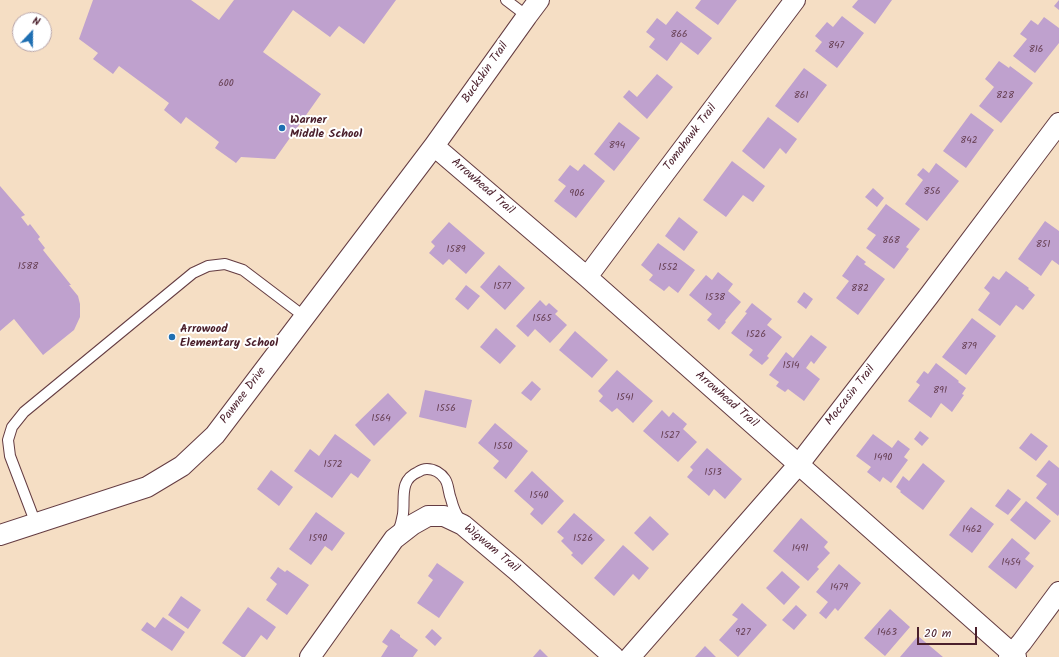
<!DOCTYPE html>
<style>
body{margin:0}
#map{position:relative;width:1059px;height:657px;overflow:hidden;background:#f5dec4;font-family:Kalam,sans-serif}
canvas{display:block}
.north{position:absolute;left:12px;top:12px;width:40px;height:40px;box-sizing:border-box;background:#fff;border:1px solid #b7a5aa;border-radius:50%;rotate:22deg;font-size:11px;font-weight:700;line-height:16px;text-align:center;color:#4a1f2b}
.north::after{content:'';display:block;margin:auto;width:14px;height:18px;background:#1f6fb2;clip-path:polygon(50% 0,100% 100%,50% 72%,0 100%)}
.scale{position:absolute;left:917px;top:627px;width:60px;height:18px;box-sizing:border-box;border:2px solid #4a1f2b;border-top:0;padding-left:5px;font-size:12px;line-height:14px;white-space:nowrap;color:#4a1f2b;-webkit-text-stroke:3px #fff;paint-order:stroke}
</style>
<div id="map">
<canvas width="1059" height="657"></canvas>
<div class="north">N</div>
<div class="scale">20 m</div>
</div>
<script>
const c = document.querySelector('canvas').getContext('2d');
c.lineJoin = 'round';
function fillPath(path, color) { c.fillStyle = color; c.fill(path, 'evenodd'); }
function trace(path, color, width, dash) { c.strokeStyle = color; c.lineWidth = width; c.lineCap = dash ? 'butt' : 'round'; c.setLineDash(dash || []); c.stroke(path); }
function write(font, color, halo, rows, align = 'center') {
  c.font = font + ' Kalam,sans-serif'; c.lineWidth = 4; c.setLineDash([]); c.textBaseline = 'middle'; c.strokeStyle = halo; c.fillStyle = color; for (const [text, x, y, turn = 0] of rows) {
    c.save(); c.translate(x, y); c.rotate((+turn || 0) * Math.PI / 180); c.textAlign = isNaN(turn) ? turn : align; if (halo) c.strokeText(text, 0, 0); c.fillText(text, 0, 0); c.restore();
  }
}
const building = new Path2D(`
 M 93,0 L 191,0 L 219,20 L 234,0 L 396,0 L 364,44 L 339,26 L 330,37 L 293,10 L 263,52 L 321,94 L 275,159 L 241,157 L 236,163 L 215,148 L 219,142 L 186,117 L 181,124 L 164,110 L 169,103 L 119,66 L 113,74 L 93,59 L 98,53 L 79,39 Z
 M 701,0 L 737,0 L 718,25 L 695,8 Z
 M 858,0 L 892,0 L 875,24 L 852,7 Z
 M 1059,0 L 1059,10 L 1054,6 Z
 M 677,11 L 712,38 L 698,55 L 681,42 L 667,61 L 649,47 L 655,39 L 646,32 L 657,18 L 666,25 Z
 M 842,16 L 864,33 L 837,68 L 815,51 L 822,42 L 815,36 L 827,22 L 833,27 Z
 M 1044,17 L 1059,28 L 1059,43 L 1035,73 L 1013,56 L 1027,39 L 1020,34 L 1031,20 L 1038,25 Z
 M 999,61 L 1009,68 L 1010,66 L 1033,83 L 1001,123 L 979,106 L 994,87 L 985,79 Z
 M 804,68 L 827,85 L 798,123 L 775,106 Z
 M 657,74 L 673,87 L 647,119 L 623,97 L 629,90 L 637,97 Z
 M 971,113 L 994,130 L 966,168 L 943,151 Z
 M 768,117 L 797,139 L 786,154 L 780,148 L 764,169 L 742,151 Z
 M 619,122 L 640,138 L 614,171 L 594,154 Z
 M 732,161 L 765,186 L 753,202 L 743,195 L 726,217 L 703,200 Z
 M 936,163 L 959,181 L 927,221 L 905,204 L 923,180 L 917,175 L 923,168 L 929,173 Z
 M 584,164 L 605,181 L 576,218 L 554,201 L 566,186 L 558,180 L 570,165 L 578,171 Z
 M 0,186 L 25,215 L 21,217 L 28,226 L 30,224 L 40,237 L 38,239 L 45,248 L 43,250 L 71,285 L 69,285 L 78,296 L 80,304 L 80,317 L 74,330 L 43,355 L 14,319 L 0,331 Z
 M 873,188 L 884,198 L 877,207 L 865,197 Z
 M 886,204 L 920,229 L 906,247 L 909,249 L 894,269 L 866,248 L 876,235 L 867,229 Z
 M 679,217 L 698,232 L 684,251 L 665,236 Z
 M 1045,221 L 1059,231 L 1059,265 L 1052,260 L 1041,276 L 1018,259 Z
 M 449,222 L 485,253 L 466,274 L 449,259 L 443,265 L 429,253 L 435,246 L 431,242 Z
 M 658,243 L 695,270 L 678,293 L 669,286 L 664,291 L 649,280 L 653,275 L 641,265 Z
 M 857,255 L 866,262 L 864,264 L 885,279 L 858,315 L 836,298 L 849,281 L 842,276 Z
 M 499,265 L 525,288 L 505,310 L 480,287 Z
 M 1006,271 L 1029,288 L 1028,289 L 1035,295 L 1023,310 L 1016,305 L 1000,326 L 978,310 L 990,293 L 984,288 L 993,276 L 999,280 Z
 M 718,272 L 733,284 L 728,291 L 741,302 L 725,321 L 726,322 L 719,330 L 707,320 L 712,314 L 689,295 L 706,275 L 712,280 Z
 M 466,285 L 480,296 L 468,310 L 455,299 Z
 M 804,292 L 813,299 L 806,309 L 797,302 Z
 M 540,300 L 546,306 L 549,303 L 558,311 L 555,314 L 567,325 L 550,343 L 535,329 L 528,337 L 516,326 Z
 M 752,303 L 772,319 L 767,325 L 782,337 L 767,356 L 769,358 L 762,365 L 749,355 L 753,350 L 731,333 L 747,313 L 745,312 Z
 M 972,318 L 996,336 L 966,375 L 942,357 Z
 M 496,328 L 516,346 L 500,364 L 480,347 Z
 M 575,331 L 608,360 L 592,378 L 559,350 Z
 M 811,335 L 827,347 L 814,364 L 811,361 L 806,368 L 820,379 L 804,401 L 788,389 L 785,392 L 776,386 L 779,382 L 769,375 L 786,352 L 793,358 Z
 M 936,363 L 959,381 L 958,382 L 966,388 L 962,394 L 964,395 L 952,412 L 941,403 L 931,418 L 908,401 L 920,385 L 916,382 L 924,371 L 928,374 Z
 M 617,370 L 653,401 L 633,423 L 617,408 L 612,412 L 599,401 L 603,396 L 598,391 Z
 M 532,381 L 541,389 L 531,401 L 521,393 Z
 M 425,390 L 472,400 L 466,428 L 419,417 Z
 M 388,393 L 407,413 L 374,446 L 355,425 Z
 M 662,410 L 669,417 L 673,412 L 687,424 L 683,429 L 697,442 L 678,462 L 643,431 Z
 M 495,423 L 528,451 L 506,479 L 493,468 L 499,461 L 478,443 Z
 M 920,431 L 929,438 L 922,446 L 914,439 Z
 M 1031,433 L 1048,446 L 1036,461 L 1019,448 Z
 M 335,434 L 371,460 L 358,478 L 351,473 L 332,498 L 294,471 L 310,449 L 319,456 Z
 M 873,434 L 892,448 L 898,440 L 910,449 L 904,457 L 908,460 L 891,483 L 883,477 L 880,482 L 867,472 L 871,467 L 856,456 Z
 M 707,448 L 742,479 L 725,499 L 714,489 L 709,496 L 687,477 L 693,470 L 690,467 Z
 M 1049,460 L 1059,468 L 1059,514 L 1058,516 L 1036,498 L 1047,484 L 1036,476 Z
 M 923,463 L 945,481 L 923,510 L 900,492 L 901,491 L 896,487 L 903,476 L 909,481 Z
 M 271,470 L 293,487 L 279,506 L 257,489 Z
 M 532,471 L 564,501 L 542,525 L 530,514 L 534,509 L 514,491 Z
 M 1008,489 L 1021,499 L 1008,515 L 995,506 Z
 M 1026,501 L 1051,521 L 1035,540 L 1010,520 Z
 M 971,507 L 994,524 L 972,553 L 949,535 Z
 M 316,512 L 345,533 L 332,551 L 325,546 L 311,565 L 289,549 Z
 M 574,513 L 605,540 L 582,565 L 571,555 L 573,553 L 561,541 L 564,538 L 557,532 Z
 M 650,516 L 669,534 L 653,551 L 634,533 Z
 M 801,518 L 828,542 L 824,547 L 830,553 L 817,567 L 819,569 L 808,581 L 773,551 Z
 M 1012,538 L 1030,553 L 1025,559 L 1034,566 L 1016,589 L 988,567 Z
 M 623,545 L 649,568 L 639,580 L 633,574 L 614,596 L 594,578 Z
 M 437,563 L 464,582 L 439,618 L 417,603 L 433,580 L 428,576 Z
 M 839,564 L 861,583 L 838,611 L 835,608 L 826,619 L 819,613 L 828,602 L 816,592 Z
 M 278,567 L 285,572 L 287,570 L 309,585 L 287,615 L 266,600 L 277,584 L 270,578 Z
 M 782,571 L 800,587 L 784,605 L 766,588 Z
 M 181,596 L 201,610 L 188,629 L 168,615 Z
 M 742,603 L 767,625 L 738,657 L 719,640 L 738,619 L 732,615 Z
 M 796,605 L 807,615 L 794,630 L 782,620 Z
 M 248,607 L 276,627 L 267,640 L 261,635 L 245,657 L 242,657 L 222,643 Z
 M 890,609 L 910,627 L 885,656 L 864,638 Z
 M 163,617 L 185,632 L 172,651 L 141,630 L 147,622 L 155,628 Z
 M 391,629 L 400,635 L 400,637 L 418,650 L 413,657 L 381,657 L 388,646 L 382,642 Z
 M 432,629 L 442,638 L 435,646 L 425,637 Z
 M 918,636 L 943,657 L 900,657 Z
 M 705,646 L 716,657 L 695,657 Z
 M 540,649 L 548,657 L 533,657 Z`);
const service = new Path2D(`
 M 506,0 L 527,16
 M 36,524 L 10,456 L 8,440 L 12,427 L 24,412 L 193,273 L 208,266 L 225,264 L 243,270 L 305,317
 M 398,532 C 400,527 402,520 403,514 C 405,498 399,480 418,472 C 421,470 423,469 427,469 C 434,469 441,473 445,479 C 449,485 448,492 451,499 C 453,507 456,515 461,521`);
const minor = new Path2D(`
 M 434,146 L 587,277 L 1016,657
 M 587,277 L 649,194 L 795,0
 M 0,535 L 147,487 L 182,466 L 215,435 L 434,146 L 527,16 L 539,0
 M 310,657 L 394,539 L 412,525 L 428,516 L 444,516 L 463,525 L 515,569 L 614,657
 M 630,657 L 799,464 L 928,297 L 1059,123
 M 1009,657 L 1022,642 L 1059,592`);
const markers = [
 [282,128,4,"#1f6fb2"],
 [172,337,4,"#1f6fb2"]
];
const numberNames = [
 ["866",679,35],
 ["847",836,46],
 ["816",1036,50],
 ["600",226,84],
 ["861",801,96],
 ["828",1005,96],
 ["842",969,141],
 ["894",617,146],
 ["856",932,192],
 ["906",577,194],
 ["868",891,241],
 ["851",1043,245],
 ["1589",456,250],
 ["1588",28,267],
 ["1552",668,268],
 ["1577",502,287],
 ["882",860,289],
 ["1538",715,298],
 ["1565",542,319],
 ["1526",756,335],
 ["879",969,347],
 ["1514",791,366],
 ["891",940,391],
 ["1541",625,398],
 ["1556",446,409],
 ["1564",381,419],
 ["1527",670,436],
 ["1550",503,447],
 ["1490",883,458],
 ["1572",333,465],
 ["1513",713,473],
 ["1540",539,496],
 ["1462",972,530],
 ["1590",318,539],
 ["1526",583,539],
 ["1491",800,549],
 ["1454",1011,563],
 ["1479",839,588],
 ["927",743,633],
 ["1463",887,633]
];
const streetNames = [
 ["Buckskin Trail",486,73,-55],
 ["Tomahawk Trail",691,138,-53],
 ["Arrowhead Trail",482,187,41],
 ["Pawnee Drive",244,396,-53],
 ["Moccasin Trail",851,396,-52],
 ["Arrowhead Trail",726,400,41],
 ["Wigwam Trail",491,549,40]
];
const poiNames = [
 ["Warner",290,121],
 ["Middle School",290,135],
 ["Arrowood",180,330],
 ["Elementary School",180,344]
];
fillPath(building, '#bfa1ce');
trace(service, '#643c42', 12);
trace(minor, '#643c42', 22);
trace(service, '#fff', 10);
trace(minor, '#fff', 20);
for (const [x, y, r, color] of markers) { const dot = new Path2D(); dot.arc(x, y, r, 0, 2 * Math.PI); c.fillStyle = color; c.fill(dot); trace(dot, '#fff', 1.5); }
write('10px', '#674054', null, numberNames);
write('12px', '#4a1f2b', '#fff', streetNames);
write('bold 12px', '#4a1f2b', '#fff', poiNames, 'left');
</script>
